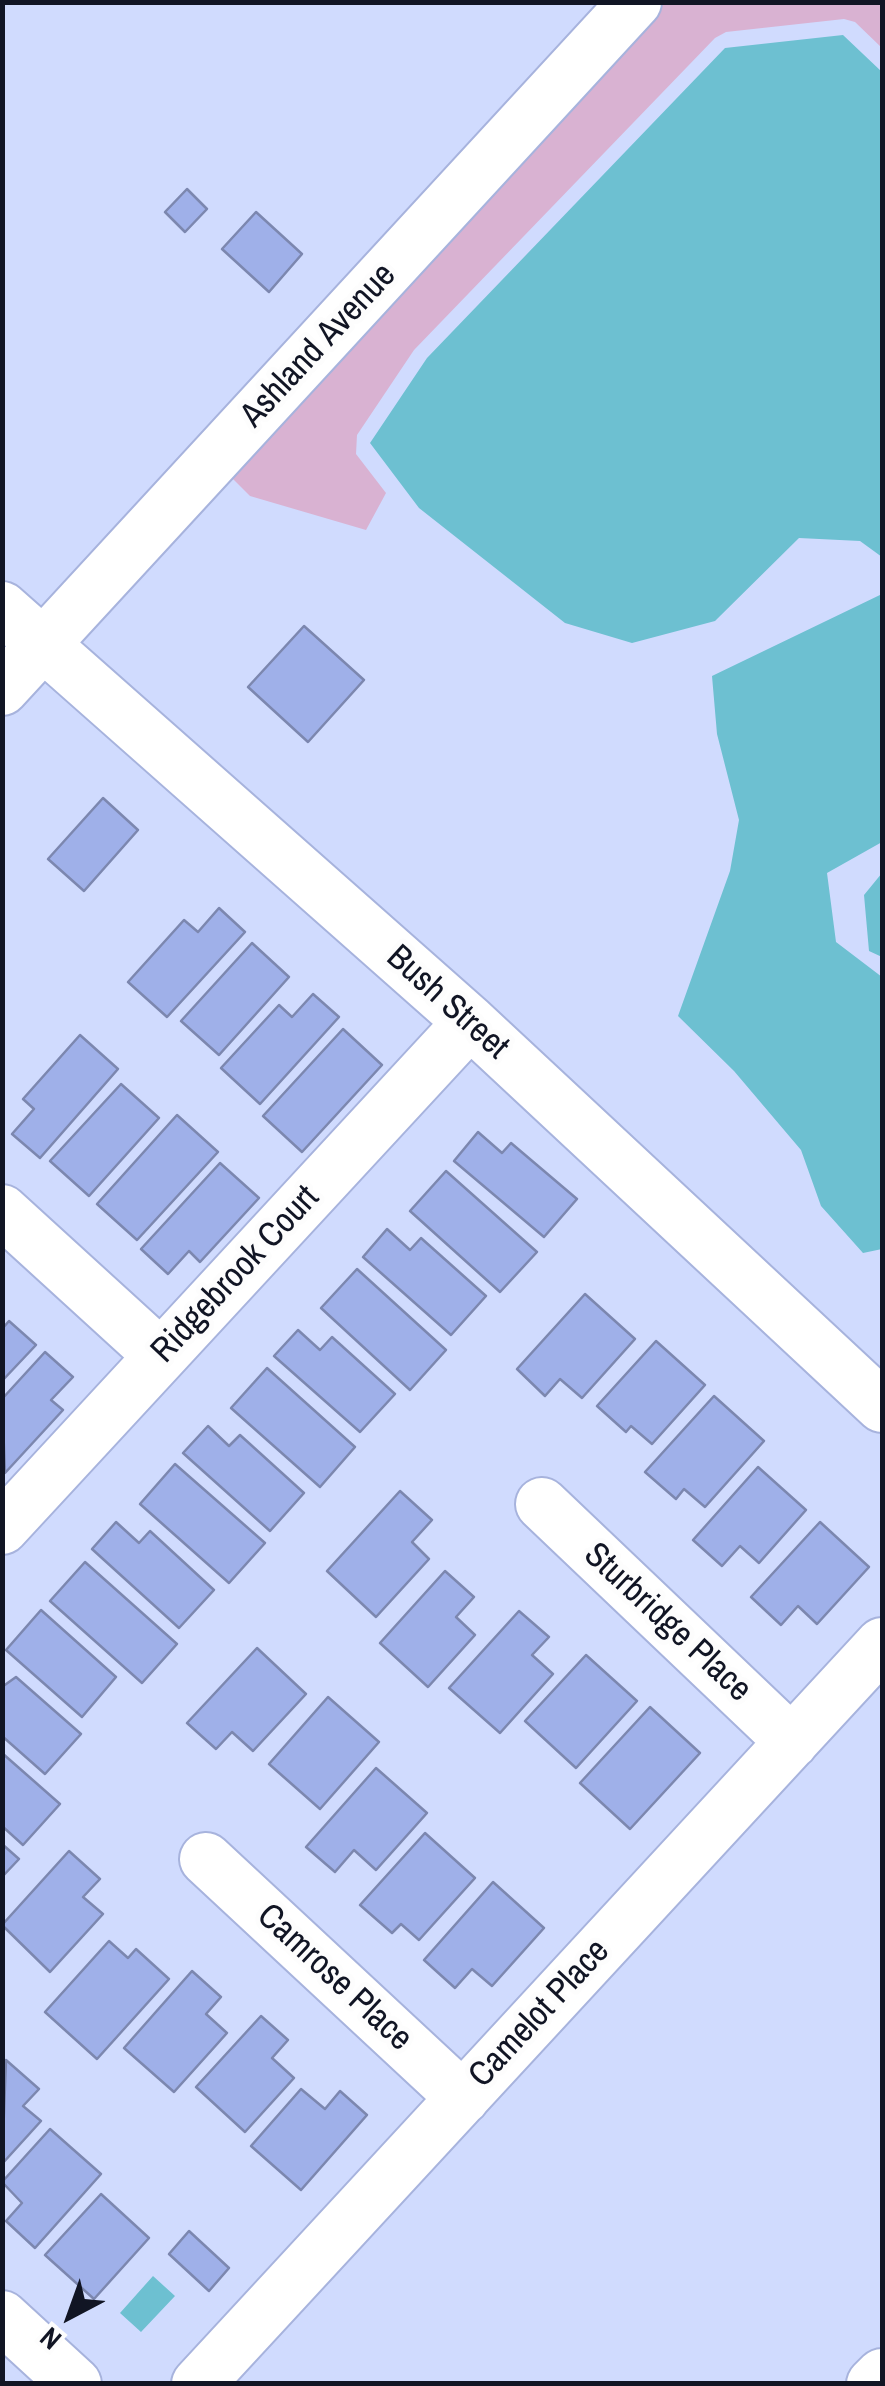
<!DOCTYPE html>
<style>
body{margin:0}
#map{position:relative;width:885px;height:2386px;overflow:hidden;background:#d0dbfe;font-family:"Archivo Narrow",sans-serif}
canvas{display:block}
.frame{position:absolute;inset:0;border:5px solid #111524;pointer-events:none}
.north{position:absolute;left:20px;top:2266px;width:100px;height:100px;-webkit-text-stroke:8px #fdfdfd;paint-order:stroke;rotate:221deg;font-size:28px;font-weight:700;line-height:40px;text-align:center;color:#111524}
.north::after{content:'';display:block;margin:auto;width:35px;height:45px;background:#111524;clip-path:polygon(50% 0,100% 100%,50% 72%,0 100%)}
</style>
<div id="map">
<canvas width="885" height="2386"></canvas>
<div class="frame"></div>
<div class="north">N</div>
</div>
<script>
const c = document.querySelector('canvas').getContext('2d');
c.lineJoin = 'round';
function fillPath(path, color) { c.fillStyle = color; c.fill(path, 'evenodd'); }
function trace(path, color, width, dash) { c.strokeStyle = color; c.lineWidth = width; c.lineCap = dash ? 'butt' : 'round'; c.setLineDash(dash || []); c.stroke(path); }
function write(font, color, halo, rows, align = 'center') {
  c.font = font + ' "Archivo Narrow",sans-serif'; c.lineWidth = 10; c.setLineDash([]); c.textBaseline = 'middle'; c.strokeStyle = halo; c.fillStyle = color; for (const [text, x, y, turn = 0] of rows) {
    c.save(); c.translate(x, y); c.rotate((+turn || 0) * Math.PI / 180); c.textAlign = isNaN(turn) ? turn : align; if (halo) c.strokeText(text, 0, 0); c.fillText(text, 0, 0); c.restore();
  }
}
const green = new Path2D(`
 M 660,3 L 882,3 L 882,48 L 855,22 L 844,19 L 726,32 L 715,38 L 414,350 L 357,435 L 356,454 L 386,493 L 366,530 L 250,496 L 227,473 Z`);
const water = new Path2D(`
 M 843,35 L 882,72 L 882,557 L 860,541 L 799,538 L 715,621 L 632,643 L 565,623 L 419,508 L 370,443 L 427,358 L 725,48 Z
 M 882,594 L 882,842 L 827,873 L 836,942 L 882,977 L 882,1249 L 863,1253 L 821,1206 L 801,1150 L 734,1071 L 678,1016 L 730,871 L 739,820 L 717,734 L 712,676 Z
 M 882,873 L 882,957 L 869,951 L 864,895 Z
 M 153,2276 L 175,2296 L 141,2332 L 120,2313 Z`);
const building = new Path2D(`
 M 187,189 L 207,209 L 185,232 L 165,212 Z
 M 256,212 L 302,254 L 269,292 L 222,249 Z
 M 304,626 L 364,680 L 308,742 L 248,687 Z
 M 103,798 L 138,830 L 84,891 L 48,859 Z
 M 219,908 L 245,932 L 167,1017 L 128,982 L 184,920 L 198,932 Z
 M 252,943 L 289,977 L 219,1055 L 181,1021 Z
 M 313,994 L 339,1017 L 260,1104 L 221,1068 L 279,1005 L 292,1017 Z
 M 343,1029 L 382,1065 L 302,1152 L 263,1116 Z
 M 80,1035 L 118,1069 L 40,1158 L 12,1134 L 34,1109 L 23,1099 Z
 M 121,1084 L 159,1118 L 89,1196 L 50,1161 Z
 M 177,1115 L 218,1152 L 137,1240 L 97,1204 Z
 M 478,1132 L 502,1153 L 511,1143 L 577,1199 L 544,1237 L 454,1161 Z
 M 220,1163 L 259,1198 L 200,1262 L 189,1251 L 168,1274 L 141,1249 Z
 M 446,1171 L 537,1252 L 500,1292 L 410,1211 Z
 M 387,1229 L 410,1250 L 421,1238 L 486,1296 L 451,1335 L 363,1257 Z
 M 357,1269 L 446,1350 L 410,1390 L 321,1308 Z
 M 585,1294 L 635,1339 L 582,1398 L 560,1379 L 545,1396 L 517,1369 Z
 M 9,1321 L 36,1345 L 2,1381 L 2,1329 Z
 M 298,1330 L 320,1350 L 332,1337 L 395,1394 L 360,1432 L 274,1356 Z
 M 656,1341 L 705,1385 L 652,1444 L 631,1426 L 626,1432 L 597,1406 Z
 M 45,1352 L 73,1377 L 51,1400 L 63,1410 L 5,1473 L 2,1399 Z
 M 267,1368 L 355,1447 L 320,1487 L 231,1408 Z
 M 714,1396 L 764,1441 L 705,1507 L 684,1489 L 676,1499 L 645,1472 Z
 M 208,1426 L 229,1446 L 240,1435 L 304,1493 L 270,1531 L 183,1453 Z
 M 175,1464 L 265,1543 L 229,1583 L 140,1504 Z
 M 758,1467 L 806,1510 L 759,1563 L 740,1546 L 722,1566 L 693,1540 Z
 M 400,1491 L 432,1520 L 412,1542 L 429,1559 L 376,1617 L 327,1571 Z
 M 116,1522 L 139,1543 L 150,1531 L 214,1590 L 179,1628 L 92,1549 Z
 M 820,1522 L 869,1567 L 817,1624 L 798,1606 L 781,1625 L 751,1597 Z
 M 85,1562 L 177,1644 L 142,1683 L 50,1601 Z
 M 445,1571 L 474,1597 L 456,1617 L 475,1635 L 428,1687 L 380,1643 Z
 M 41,1610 L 116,1677 L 82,1717 L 6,1650 Z
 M 519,1611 L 549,1637 L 532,1655 L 553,1674 L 500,1733 L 449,1688 Z
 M 257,1648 L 306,1694 L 253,1751 L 232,1732 L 216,1749 L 187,1723 Z
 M 586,1655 L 637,1701 L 576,1768 L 525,1721 Z
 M 16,1677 L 81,1734 L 45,1774 L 2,1736 L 2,1687 Z
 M 328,1697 L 379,1742 L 320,1809 L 269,1764 Z
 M 650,1707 L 700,1753 L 630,1829 L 580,1783 Z
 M 2,1753 L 60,1804 L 23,1845 L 2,1826 Z
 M 376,1768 L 427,1813 L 376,1870 L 354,1850 L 335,1872 L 306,1847 Z
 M 425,1833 L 475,1878 L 419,1940 L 401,1924 L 392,1933 L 360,1905 Z
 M 2,1844 L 19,1859 L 2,1877 Z
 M 69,1851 L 100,1879 L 83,1897 L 103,1914 L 50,1972 L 2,1925 Z
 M 493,1882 L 544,1928 L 492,1986 L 472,1969 L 455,1988 L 424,1960 Z
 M 109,1941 L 128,1958 L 136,1949 L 169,1979 L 97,2059 L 45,2012 Z
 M 192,1971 L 221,1997 L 206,2014 L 227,2033 L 174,2092 L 124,2048 Z
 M 261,2016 L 288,2040 L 272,2058 L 294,2078 L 245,2132 L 196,2087 Z
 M 6,2060 L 39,2089 L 23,2106 L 41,2121 L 2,2164 Z
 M 301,2089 L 325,2109 L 340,2091 L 367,2115 L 301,2190 L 251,2146 Z
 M 50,2129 L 101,2174 L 35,2248 L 6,2221 L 22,2203 L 2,2182 Z
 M 101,2194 L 149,2238 L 94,2299 L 45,2255 Z
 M 189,2231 L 229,2268 L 209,2291 L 169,2254 Z`);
const minor = new Path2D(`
 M 2,608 L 470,1022 L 882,1406
 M 2,689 L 635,2
 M 2,1211 L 161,1356
 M 542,1504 L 792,1742
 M 2,1528 L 470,1022
 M 206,1859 L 463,2098
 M 2,2317 L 75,2384
 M 198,2384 L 882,1644
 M 873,2384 L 882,2375`);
const streetNames = [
 ["Ashland Avenue",319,346,-47],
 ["Bush Street",447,1003,42],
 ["Ridgebrook Court",236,1275,-47],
 ["Sturbridge Place",667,1623,43],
 ["Camrose Place",334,1978,43],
 ["Camelot Place",540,2014,-47]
];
fillPath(green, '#d9b2d2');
fillPath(water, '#6dc0d1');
fillPath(building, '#9fb0e9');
trace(building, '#7c87af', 2.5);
trace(minor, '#a7b3dd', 56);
trace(minor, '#fff', 52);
write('35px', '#111524', '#fdfdfd', streetNames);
</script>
